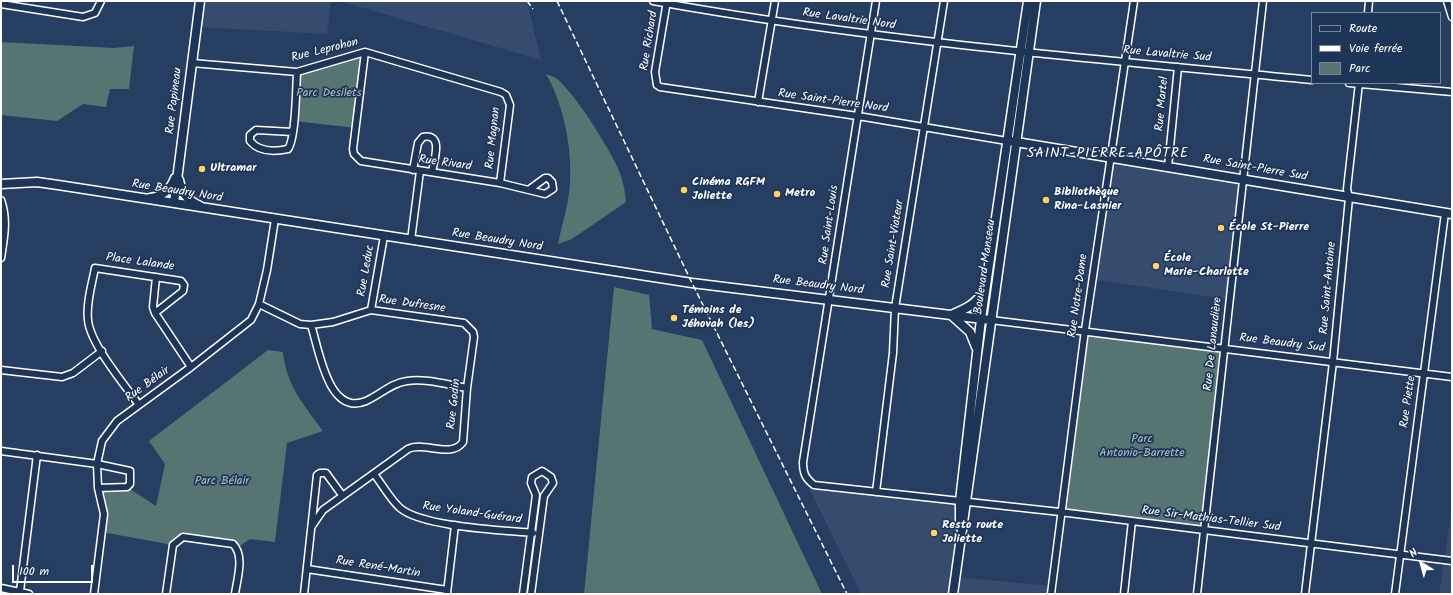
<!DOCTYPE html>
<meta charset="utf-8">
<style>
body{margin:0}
#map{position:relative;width:1453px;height:595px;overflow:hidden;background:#263e61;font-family:Kalam,sans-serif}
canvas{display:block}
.frame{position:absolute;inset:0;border:2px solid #fff;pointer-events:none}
.legend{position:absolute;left:1311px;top:12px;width:130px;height:72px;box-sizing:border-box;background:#1d3557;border:1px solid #77869a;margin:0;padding:5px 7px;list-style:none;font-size:12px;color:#fff}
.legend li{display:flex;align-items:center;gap:8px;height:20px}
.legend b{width:20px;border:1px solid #77869a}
.north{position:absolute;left:1401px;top:543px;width:40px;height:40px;-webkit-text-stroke:3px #1d3557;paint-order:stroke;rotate:323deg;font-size:11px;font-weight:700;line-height:16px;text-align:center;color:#fff}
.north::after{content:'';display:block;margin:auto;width:14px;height:18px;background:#fff;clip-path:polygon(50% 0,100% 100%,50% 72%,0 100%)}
.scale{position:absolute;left:12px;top:565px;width:81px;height:18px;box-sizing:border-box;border:2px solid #fff;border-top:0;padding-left:5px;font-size:12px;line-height:14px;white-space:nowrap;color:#fff;-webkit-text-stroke:3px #1d3557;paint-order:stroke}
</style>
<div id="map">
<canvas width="1453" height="595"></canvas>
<div class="frame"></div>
<ul class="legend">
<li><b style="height:5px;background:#1d3557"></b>Route</li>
<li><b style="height:5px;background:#fff"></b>Voie ferrée</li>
<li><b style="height:11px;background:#557472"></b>Parc</li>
</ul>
<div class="north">N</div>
<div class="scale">100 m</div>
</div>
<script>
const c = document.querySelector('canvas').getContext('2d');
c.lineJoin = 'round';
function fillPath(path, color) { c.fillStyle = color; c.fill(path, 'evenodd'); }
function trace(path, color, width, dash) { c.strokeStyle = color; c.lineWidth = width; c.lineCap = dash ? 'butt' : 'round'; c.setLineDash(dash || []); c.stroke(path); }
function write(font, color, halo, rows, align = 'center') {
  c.font = font + ' Kalam,sans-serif'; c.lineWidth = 3.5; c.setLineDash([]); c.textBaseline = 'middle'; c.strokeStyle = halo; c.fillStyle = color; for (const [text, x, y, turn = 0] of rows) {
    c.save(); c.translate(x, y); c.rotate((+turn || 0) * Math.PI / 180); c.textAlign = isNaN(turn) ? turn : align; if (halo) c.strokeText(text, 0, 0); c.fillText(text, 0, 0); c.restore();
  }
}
const built = new Path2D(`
 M 203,1 L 331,1 L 327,34 L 199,27 Z
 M 340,1 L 527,1 L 541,60 Z
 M 1109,158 L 1244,179 L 1232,300 L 1091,279 Z
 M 809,488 L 960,501 L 955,577 L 1052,586 L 1052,594 L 861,594 Z
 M 1452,507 L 1452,594 L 1439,594 Z`);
const green = new Path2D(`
 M 1,42 L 114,48 L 134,46 L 129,89 L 110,89 L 106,107 L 83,104 L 57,121 L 1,115 Z
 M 365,52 L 356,128 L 294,121 L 297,72 Z
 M 546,74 C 550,76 554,76 557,79 C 576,95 605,142 616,164 C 622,176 625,189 626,202 L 572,239 L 558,244 C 561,228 567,210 569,193 C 574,156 565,107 546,74 Z
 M 614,287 L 649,295 L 652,329 L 702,340 L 822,594 L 584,594 Z
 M 1085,330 L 1224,348 L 1204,530 L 1061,512 Z
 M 268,350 L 283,352 C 286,385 304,405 323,431 L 287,443 L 275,542 L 250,539 L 237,548 L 233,544 L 184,537 L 173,545 L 102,532 L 104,514 L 98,488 L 127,487 L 156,506 L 165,464 L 149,441 Z`);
const street = new Path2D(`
 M 653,1 C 871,40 1091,59 1312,80
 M 667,1 L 655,72 L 657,85 L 660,87 L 864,117 L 1007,141
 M 876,1 L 803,462 C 803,473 805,478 814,485 L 1060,512 L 1452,561
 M 1447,1 L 1452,17
 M 1,4 L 83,17 L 95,13 L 101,1
 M 1368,13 L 1369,1
 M 365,52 L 353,149 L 354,154 L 361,161 L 500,183 L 545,194 L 553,189 L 552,182 L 548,178 L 545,178 L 530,189
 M 192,63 L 297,72 L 365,52 L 501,92 L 506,95 L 510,105 L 500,183
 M 1349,83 L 1452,92
 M 758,102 L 775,1
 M 293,132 L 256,130 L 250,135 L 250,141 C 259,152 274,152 288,149 C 296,138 296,88 297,72
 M 1168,167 L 1178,67
 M 413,170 L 418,143 L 423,137 C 444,133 434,160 432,172
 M 1,200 C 8,220 4,238 1,258
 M 411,240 L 420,171
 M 156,277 L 153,307 L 155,313 L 191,367
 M 259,304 L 300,324 L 311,325 L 333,322 L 371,310 L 464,323 L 473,332 L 474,337 L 467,388 L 463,442 C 451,459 424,441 408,449 L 330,505 L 323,510 L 312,526
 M 371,310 L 384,236
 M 991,320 L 1452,377
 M 311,325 C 319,349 328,417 366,401 C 380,395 391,383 407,381 C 426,378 448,385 467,388
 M 1,370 L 62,377 L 73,373 L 102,351
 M 139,405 C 125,385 90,344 88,320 C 86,303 92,284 95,268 L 181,281 L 184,285 L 183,291 L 155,313
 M 1,451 L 97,464 L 130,471 L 130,484 L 127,487 L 98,488
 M 374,474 C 382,484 390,499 400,508 C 422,527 502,530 533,533
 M 876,492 L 893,353 L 895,308 L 944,1
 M 307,569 L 447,590
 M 1,588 L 29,594
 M 20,591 L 37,455
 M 447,593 L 455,525
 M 94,594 L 104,514 L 98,488 L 97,464 L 102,441 L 117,421 L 191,367 L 251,320 L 259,304 L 267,270 L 275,219
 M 166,594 L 173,545 L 183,537 L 233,544 C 245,556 237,579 235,594
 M 304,594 L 317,475 L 320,473 L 326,473 L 342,495
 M 523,594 L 536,495 L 531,483 L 532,477 L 542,471 L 551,477 L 553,483 L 544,496 L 531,594
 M 1051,594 L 1085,330 L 1134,1
 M 1124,594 L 1132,521
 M 1197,594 L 1263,1
 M 1305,594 L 1333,362 L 1349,198 L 1347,189 L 1359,83
 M 1395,594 L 1445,213`);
const secondary = new Path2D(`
 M 1010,141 L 1452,214
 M 179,180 C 181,192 188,201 200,206
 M 1,184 L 37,182 L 58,185 L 692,283 L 991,320
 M 150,198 C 162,197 171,189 175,178
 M 174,203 L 200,1
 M 951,315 L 970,332 L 976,347
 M 951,315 C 966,309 976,304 984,291
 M 960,526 L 960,501 L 981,319 L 1028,1
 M 953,594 L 1036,1`);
const rail = new Path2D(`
 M 527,1 L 533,9
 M 557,1 L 692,283 L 847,594`);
const markers = [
 [202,169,4,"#ffd166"],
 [684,190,4,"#ffd166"],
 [777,194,4,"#ffd166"],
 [1046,200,4,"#ffd166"],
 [1221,228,4,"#ffd166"],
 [1156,266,4,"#ffd166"],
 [674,318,4,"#ffd166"],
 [934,533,4,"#ffd166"]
];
const streetNames = [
 ["Rue Lavaltrie Nord",849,20,8],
 ["Rue Richard",650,41,-81],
 ["Rue Leprohon",325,51,-14],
 ["Rue Lavaltrie Sud",1167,55,5],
 ["Rue Papineau",175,101,-83],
 ["Rue Saint-Pierre Nord",833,102,8],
 ["Rue Martel",1163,104,-85],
 ["Rue Magnan",494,138,-84],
 ["Rue Rivard",445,164,8],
 ["Rue Saint-Pierre Sud",1255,169,10],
 ["Rue Beaudry Nord",177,192,9],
 ["Rue Saint-Louis",830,225,-82],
 ["Rue Beaudry Nord",497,241,9],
 ["Rue Saint-Viateur",894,244,-81],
 ["Place Lalande",140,263,8],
 ["Boulevard Manseau",986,267,-82],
 ["Rue Leduc",367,271,-80],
 ["Rue Beaudry Nord",818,286,7],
 ["Rue Saint-Antoine",1329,288,-85],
 ["Rue Notre-Dame",1079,296,-82],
 ["Rue Dufresne",412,305,8],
 ["Rue De Lanaudière",1214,344,-84],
 ["Rue Beaudry Sud",1282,344,7],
 ["Rue Bélair",148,385,-36],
 ["Rue Piette",1409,402,-82],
 ["Rue Godin",455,404,-84],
 ["Rue Yoland-Guérard",472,514,8],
 ["Rue Sir-Mathias-Tellier Sud",1211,520,7],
 ["Rue René-Martin",378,568,9]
];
const parkNames = [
 ["Parc Desilets",329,94],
 ["Parc",1142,440],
 ["Antonio-Barrette",1142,454],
 ["Parc Bélair",222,482]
];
const poiNames = [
 ["Ultramar",210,169],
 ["Cinéma RGFM",692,183],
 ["Joliette",692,197],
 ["Bibliothèque",1054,193],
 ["Rina-Lasnier",1054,207],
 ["Metro",785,194],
 ["École St-Pierre",1229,228],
 ["École",1164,259],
 ["Marie-Charlotte",1164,273],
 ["Témoins de",682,311],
 ["Jéhovah (les)",682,325],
 ["Resto route",942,526],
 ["Joliette",942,540]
];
const quarterNames = [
 ["SAINT-PIERRE-APÔTRE",1108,155]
];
fillPath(built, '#354c6f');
fillPath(green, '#557472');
trace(street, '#fff', 9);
trace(secondary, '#fff', 11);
trace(street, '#1d3557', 6);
trace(secondary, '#1d3557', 8);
trace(rail, '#fff', 1.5, [6, 3]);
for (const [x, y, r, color] of markers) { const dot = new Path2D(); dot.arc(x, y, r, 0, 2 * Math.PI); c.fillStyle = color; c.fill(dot); trace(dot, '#1d3557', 1.5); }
write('12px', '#fff', '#1d3557', streetNames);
write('12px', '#b2c0c0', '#1d3557', parkNames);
write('bold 12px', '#fff', '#1d3557', poiNames, 'left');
c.letterSpacing = '1px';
write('14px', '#fff', '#1d3557', quarterNames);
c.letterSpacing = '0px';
</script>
